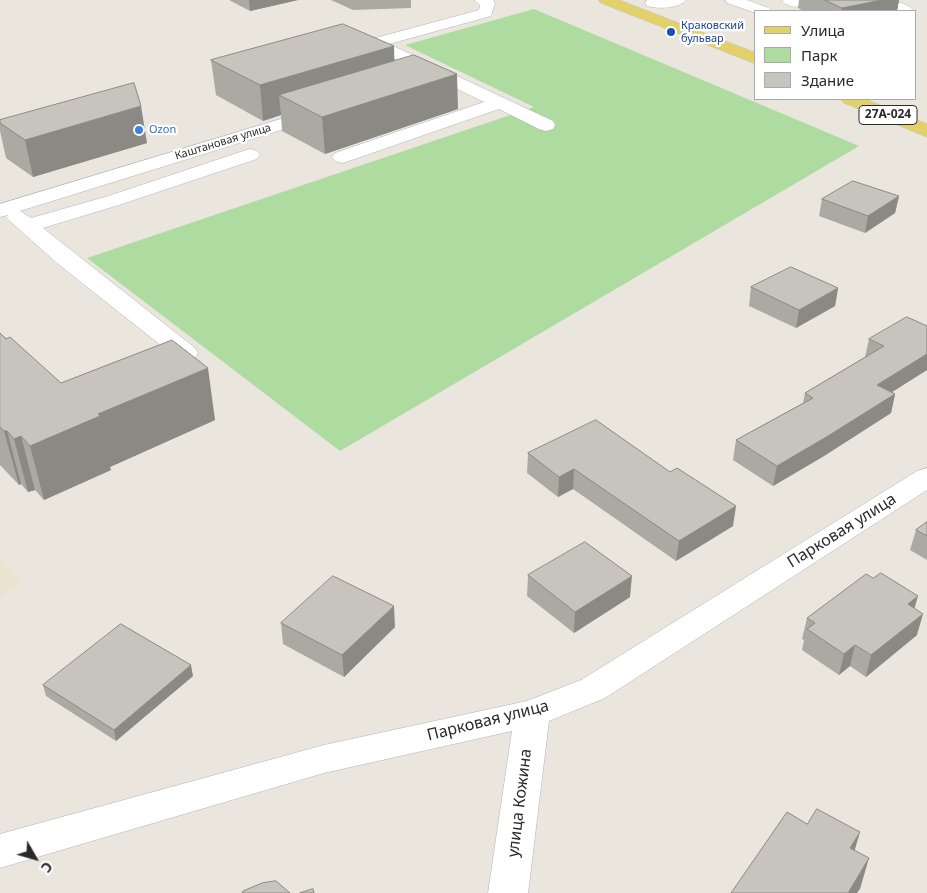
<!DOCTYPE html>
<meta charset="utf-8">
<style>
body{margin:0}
#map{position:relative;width:927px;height:893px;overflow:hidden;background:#eae6dd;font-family:"Noto Sans",sans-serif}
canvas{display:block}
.legend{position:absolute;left:754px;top:10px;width:162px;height:90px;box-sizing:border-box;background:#fff;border:1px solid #aaa;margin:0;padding:6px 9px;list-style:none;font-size:15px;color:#2a2a2a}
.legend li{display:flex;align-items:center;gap:10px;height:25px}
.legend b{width:25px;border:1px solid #aaa}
.north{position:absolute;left:10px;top:833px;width:50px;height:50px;-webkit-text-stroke:4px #fff;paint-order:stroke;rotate:128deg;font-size:14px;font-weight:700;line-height:20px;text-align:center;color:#2a2a2a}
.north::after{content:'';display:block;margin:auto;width:18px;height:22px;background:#2a2a2a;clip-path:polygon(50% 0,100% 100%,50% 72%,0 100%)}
</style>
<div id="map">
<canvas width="927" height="893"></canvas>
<ul class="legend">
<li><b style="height:6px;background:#e2d16b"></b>Улица</li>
<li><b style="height:14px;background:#aedb9f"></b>Парк</li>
<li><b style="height:14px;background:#c6c4bc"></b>Здание</li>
</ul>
<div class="north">С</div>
</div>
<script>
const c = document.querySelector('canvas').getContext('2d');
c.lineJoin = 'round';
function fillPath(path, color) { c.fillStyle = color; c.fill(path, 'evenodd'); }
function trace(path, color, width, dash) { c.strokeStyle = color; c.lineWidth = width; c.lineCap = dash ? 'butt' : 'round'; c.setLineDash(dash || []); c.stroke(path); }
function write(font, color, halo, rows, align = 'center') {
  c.font = font + ' "Noto Sans",sans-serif'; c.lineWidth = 4.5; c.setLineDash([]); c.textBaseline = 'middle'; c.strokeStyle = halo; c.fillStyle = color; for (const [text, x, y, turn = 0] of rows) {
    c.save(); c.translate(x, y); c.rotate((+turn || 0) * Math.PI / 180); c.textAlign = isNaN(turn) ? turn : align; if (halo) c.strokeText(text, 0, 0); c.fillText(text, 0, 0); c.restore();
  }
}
const education = new Path2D(`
 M 0,557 L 22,583 L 0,597 Z`);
const green = new Path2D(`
 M 534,9 L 859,146 L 340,451 L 87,258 L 534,107 L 405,45 Z`);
const minor = new Path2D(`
 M 474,0 L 493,0 L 495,3 L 491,16 L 389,44 L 553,121 L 555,125 L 553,129 L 546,131 L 539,129 L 499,109 L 349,161 L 342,163 L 335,161 L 332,157 L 335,153 L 484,102 L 368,46 L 366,43 L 368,40 L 479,10 L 480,5 Z
 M 647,0 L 686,0 C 679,9 657,9 647,6 L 645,3 Z
 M 725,0 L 747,0 L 769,8 L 772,11 L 756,11 L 756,13 L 727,3 Z
 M 782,0 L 801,0 L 803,3 L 801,6 C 794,8 786,6 782,0 Z
 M 872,0 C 885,0 905,0 914,11 C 901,12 880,12 872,0 Z
 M 317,108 L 323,109 L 326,113 L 323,117 L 20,211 L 31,218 L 105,197 L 243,151 L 250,149 L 257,151 L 260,155 L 257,159 L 119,205 L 43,228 L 195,348 L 198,353 L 195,358 L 186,360 L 177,358 L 57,263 L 10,221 L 6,217 L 8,215 L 0,217 L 0,204 Z
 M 927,468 L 927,490 L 605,698 L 549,721 L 528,893 L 488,893 L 512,731 L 324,773 L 0,868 L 0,834 L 324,745 L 527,701 L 581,680 L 917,471 Z`);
const major = new Path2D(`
 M 599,0 L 619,0 L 756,53 L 756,64 L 601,3 Z
 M 841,99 L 865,99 L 927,124 L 927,137 L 844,103 Z`);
const wall = new Path2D(`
 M 229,0 L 298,0 L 250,11 Z
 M 331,0 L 411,0 L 411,8 L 353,10 Z
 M 799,0 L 899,0 L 897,11 L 804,11 L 798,8 Z
 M 211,60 L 394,61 L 458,109 L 325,154 L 282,131 L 281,115 L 263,121 L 216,95 Z
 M 0,120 L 147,143 L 33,177 L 6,158 L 0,131 Z
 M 899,196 L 895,213 L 865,233 L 819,216 L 822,199 Z
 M 751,287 L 838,288 L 835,306 L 796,328 L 749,306 Z
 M 927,326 L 927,370 L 892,392 L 895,394 L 891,413 L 824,456 L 773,486 L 733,460 L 736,440 L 803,403 L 805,393 L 865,357 L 869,339 Z
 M 0,333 L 61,383 L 215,420 L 110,467 L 111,470 L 44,500 L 35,490 L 28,492 L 21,484 L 19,485 L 0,465 Z
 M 528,453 L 733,526 L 676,561 L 573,489 L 558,497 L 527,473 Z
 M 927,522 L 927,560 L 910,550 L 916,530 Z
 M 528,575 L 630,597 L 574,633 L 527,596 Z
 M 914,608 L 917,635 L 866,677 L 850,666 L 839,675 L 802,650 L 804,640 L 802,639 L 807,618 Z
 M 281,623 L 395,627 L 344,677 L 283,644 Z
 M 193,676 L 116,741 L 46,696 L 43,685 Z`);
const shadedWall = new Path2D(`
 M 249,0 L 298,0 L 250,11 Z
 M 882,0 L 899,0 L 897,11 L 841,11 L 842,8 Z
 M 394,46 L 395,80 L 279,95 L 281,115 L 263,121 L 260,85 Z
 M 457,74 L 458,109 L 325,154 L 322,117 Z
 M 141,106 L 147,143 L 33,177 L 25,140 Z
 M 899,196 L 895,213 L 865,233 L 868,216 Z
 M 838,288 L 835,306 L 796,328 L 799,310 Z
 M 927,354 L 927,370 L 873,404 L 877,385 Z
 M 208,368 L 215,420 L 110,467 L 111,470 L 44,500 L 30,446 L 98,414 Z
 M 895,394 L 891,413 L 824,456 L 773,486 L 777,466 Z
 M 4,431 L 7,431 L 21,484 L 19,485 Z
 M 21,436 L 35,490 L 28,492 L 14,439 Z
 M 574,469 L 573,489 L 558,497 L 559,477 Z
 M 736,506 L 733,526 L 676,561 L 679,541 Z
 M 632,576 L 630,597 L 574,633 L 575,612 Z
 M 918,596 L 912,617 L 908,604 Z
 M 394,606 L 395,627 L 344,677 L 342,655 Z
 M 923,614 L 917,635 L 866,677 L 871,655 Z
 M 855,645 L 850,666 L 839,675 L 844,654 Z
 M 191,665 L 193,676 L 116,741 L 114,730 Z
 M 860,832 L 851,863 L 850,848 Z
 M 869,858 L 860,889 L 857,893 L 848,893 Z`);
const building = new Path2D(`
 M 825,0 L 882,0 L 842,8 Z
 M 343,24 L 394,46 L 260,85 L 211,60 Z
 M 414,55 L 457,74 L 322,117 L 279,95 Z
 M 134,83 L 141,106 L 25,140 L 0,123 L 0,120 Z
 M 853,181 L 899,196 L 868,216 L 822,199 Z
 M 791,267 L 838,288 L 799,310 L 751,287 Z
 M 907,317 L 927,326 L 927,354 L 877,385 L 895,394 L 828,436 L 777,466 L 736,440 L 813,398 L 805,393 L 884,346 L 869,339 Z
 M 0,333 L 6,339 L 10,337 L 61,383 L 172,340 L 208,368 L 98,414 L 100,416 L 30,446 L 21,436 L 14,439 L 7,431 L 4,431 L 0,427 Z
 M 596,420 L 670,472 L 677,468 L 736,506 L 679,541 L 574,469 L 559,477 L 528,453 Z
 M 927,522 L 927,536 L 916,530 Z
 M 585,542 L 632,576 L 575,612 L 528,575 Z
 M 881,573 L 918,596 L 908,604 L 923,614 L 871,655 L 855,645 L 844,654 L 807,629 L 815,623 L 807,618 L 866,574 L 873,578 Z
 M 333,576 L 394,606 L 342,655 L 281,623 Z
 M 121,624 L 191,665 L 114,730 L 43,685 Z
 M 817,809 L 860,832 L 850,848 L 869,858 L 848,893 L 731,893 L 787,812 L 807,824 Z
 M 276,881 L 290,893 L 242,893 L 243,891 L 262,883 Z
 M 313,889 L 314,893 L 300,893 Z`);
const markers = [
 [671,32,5,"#1a4fb4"],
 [139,130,5,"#3f7fe0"]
];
const farTransitnames = [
 ["Краковский",681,26],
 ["бульвар",681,39]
];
const farShopnames = [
 ["Ozon",149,130]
];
const farStreetnames = [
 ["Каштановая улица",223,142,-17]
];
const shields = [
 [888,115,58]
];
const shieldNames = [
 ["27А-024",888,115]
];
const nearStreetnames = [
 ["Парковая улица",842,531,-32],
 ["Парковая улица",488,721,-14],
 ["улица Кожина",520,803,-83]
];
fillPath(education, '#eae4ce');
fillPath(green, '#aedb9f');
trace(minor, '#b1b2bc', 1);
trace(major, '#c3c3c3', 1);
fillPath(minor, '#fff');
fillPath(major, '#e2d16b');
fillPath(wall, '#aaa9a2');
fillPath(shadedWall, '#8b8984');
fillPath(building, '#c6c4bc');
trace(building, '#8b8984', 1);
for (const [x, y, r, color] of markers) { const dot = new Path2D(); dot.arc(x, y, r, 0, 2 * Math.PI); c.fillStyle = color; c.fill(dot); trace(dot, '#fff', 2); }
write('11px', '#164399', '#fff', farTransitnames, 'left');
write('11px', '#366cbe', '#fff', farShopnames, 'left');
write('11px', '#2a2a2a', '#fff', farStreetnames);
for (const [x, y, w] of shields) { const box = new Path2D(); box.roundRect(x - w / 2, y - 9.5, w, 19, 4); c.fillStyle = '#fff'; c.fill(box); trace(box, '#2a2a2a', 1); }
write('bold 12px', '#2a2a2a', null, shieldNames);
write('16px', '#2a2a2a', '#fff', nearStreetnames);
</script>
